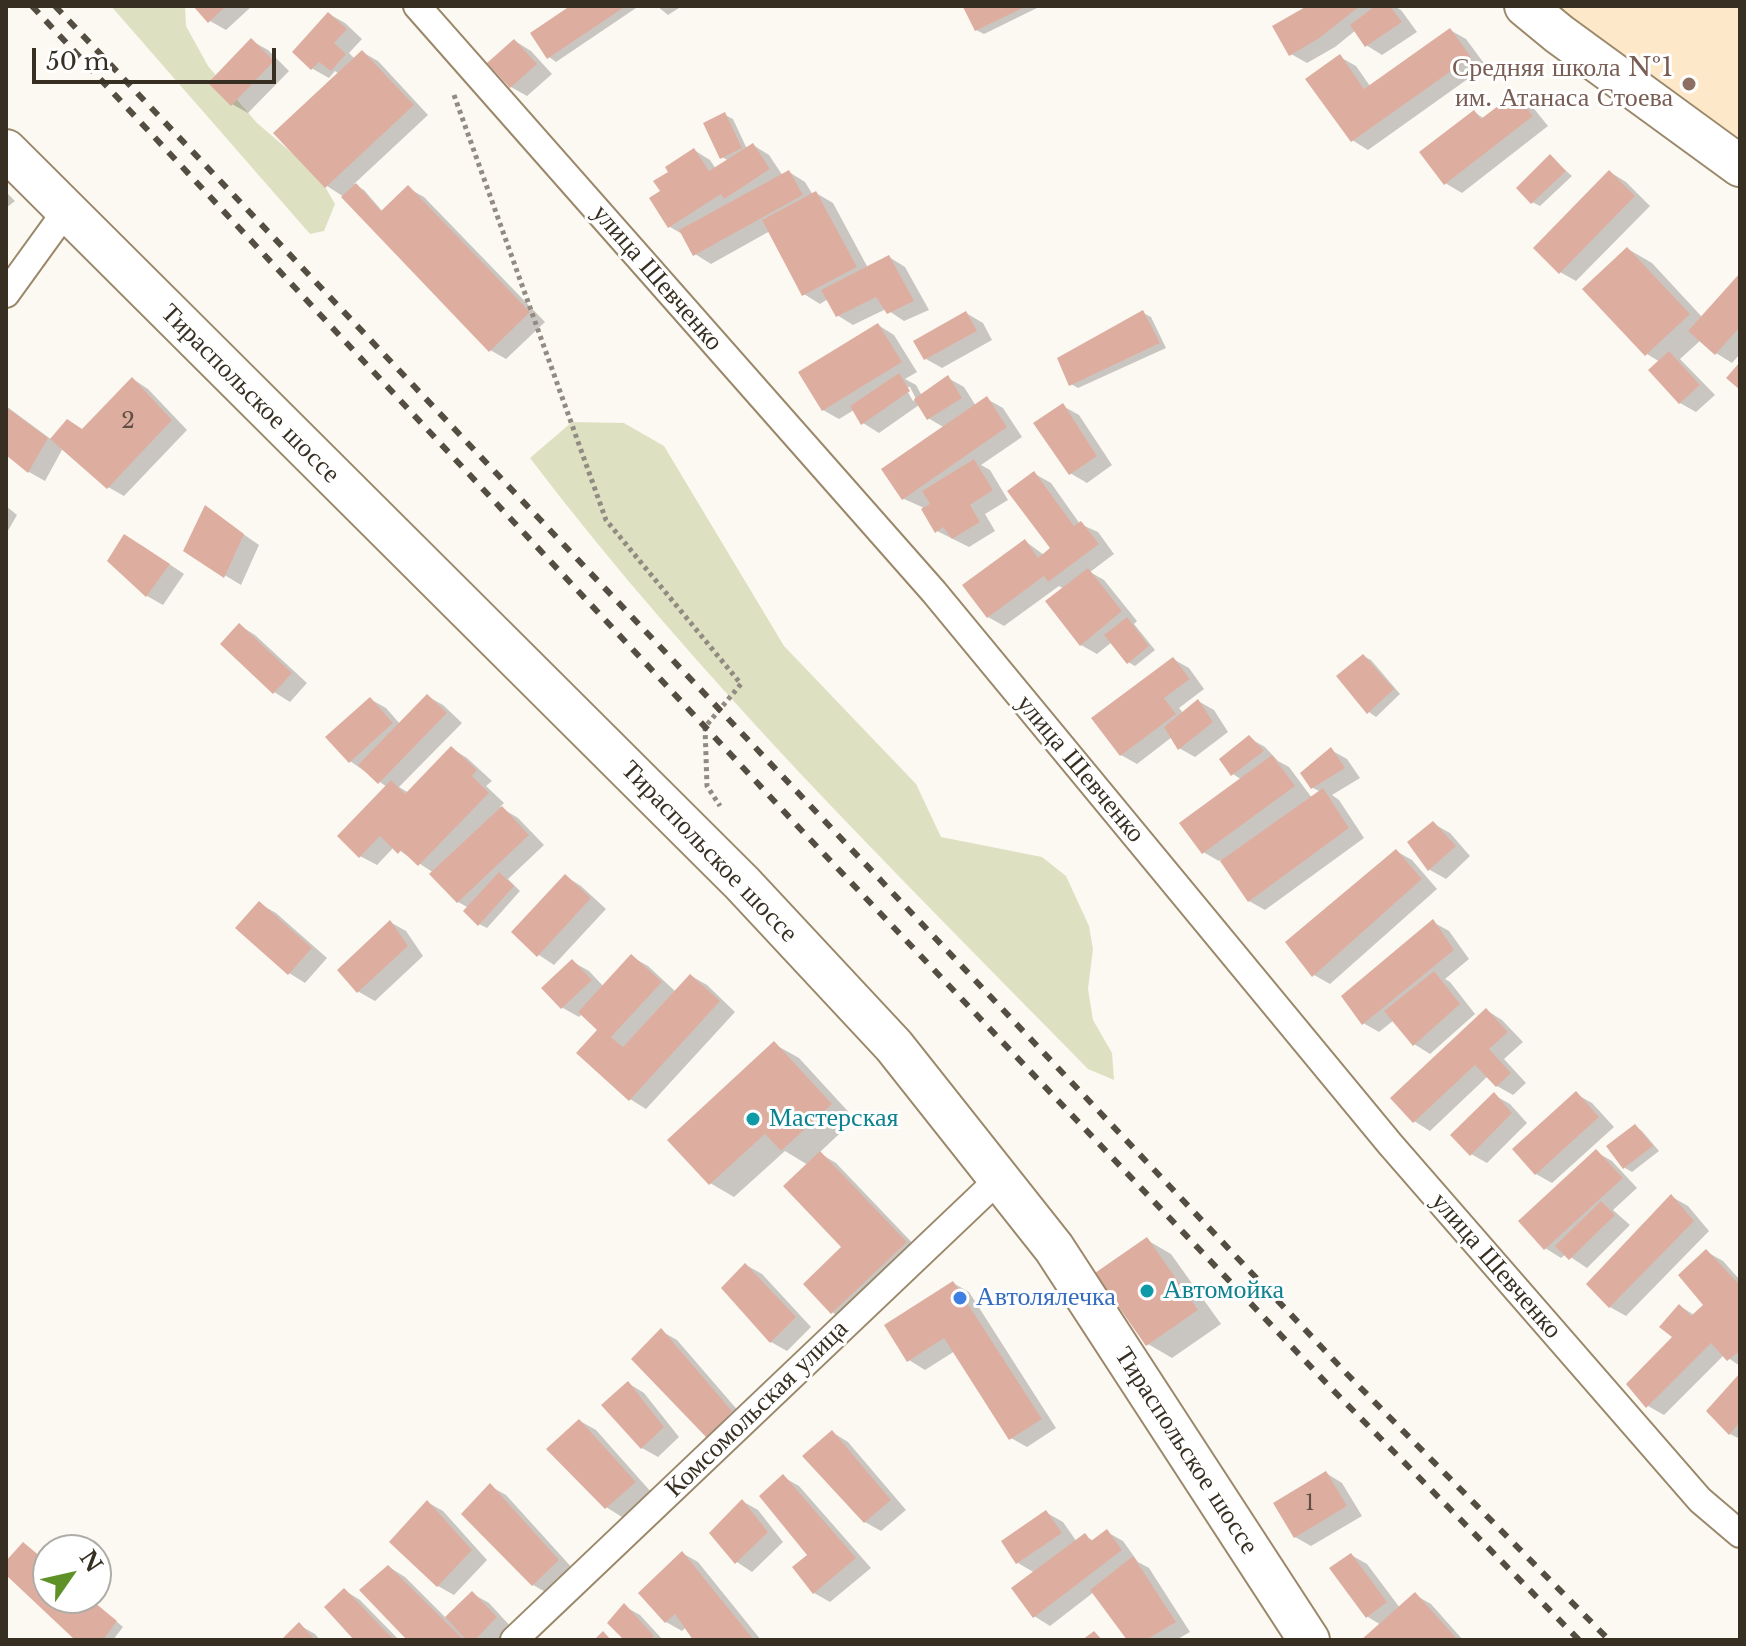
<!DOCTYPE html>
<meta charset="utf-8">
<style>
body{margin:0}
#map{position:relative;width:1746px;height:1646px;overflow:hidden;background:#fcf8f2;font-family:"Libre Baskerville",serif}
canvas{display:block}
.frame{position:absolute;inset:0;border:8px solid #372f22;pointer-events:none}
.north{position:absolute;left:32px;top:1534px;width:80px;height:80px;box-sizing:border-box;background:#fff;border:2px solid #afaca7;border-radius:50%;rotate:56deg;font-size:22px;font-weight:700;line-height:32px;text-align:center;color:#372f22}
.north::after{content:'';display:block;margin:auto;width:28px;height:36px;background:#5f9129;clip-path:polygon(50% 0,100% 100%,50% 72%,0 100%)}
.scale{position:absolute;left:32px;top:48px;width:244px;height:36px;box-sizing:border-box;border:4px solid #372f22;border-top:0;padding-left:10px;font-size:24px;line-height:28px;white-space:nowrap;color:#372f22;-webkit-text-stroke:6px #fff;paint-order:stroke}
</style>
<div id="map">
<canvas width="1746" height="1646"></canvas>
<div class="frame"></div>
<div class="north">N</div>
<div class="scale">50 m</div>
</div>
<script>
const c = document.querySelector('canvas').getContext('2d');
c.lineJoin = 'round';
function fillPath(path, color) { c.fillStyle = color; c.fill(path, 'evenodd'); }
function trace(path, color, width, dash) { c.strokeStyle = color; c.lineWidth = width; c.lineCap = dash ? 'butt' : 'round'; c.setLineDash(dash || []); c.stroke(path); }
function write(font, color, halo, rows, align = 'center') {
  c.font = font + ' "Libre Baskerville",serif'; c.lineWidth = 6; c.setLineDash([]); c.textBaseline = 'middle'; c.strokeStyle = halo; c.fillStyle = color; for (const [text, x, y, turn = 0] of rows) {
    c.save(); c.translate(x, y); c.rotate((+turn || 0) * Math.PI / 180); c.textAlign = isNaN(turn) ? turn : align; if (halo) c.strokeText(text, 0, 0); c.fillText(text, 0, 0); c.restore();
  }
}
const built = new Path2D(`
 M 1537,6 L 1740,6 L 1740,162 Z`);
const green = new Path2D(`
 M 111,6 L 185,6 L 186,26 L 208,66 L 257,123 L 319,176 L 335,204 L 324,231 L 310,234 Z
 M 572,422 L 624,423 L 664,446 L 784,646 L 916,784 L 941,837 L 1042,857 L 1066,876 L 1089,926 L 1093,949 L 1088,989 L 1093,1020 L 1112,1053 L 1114,1080 L 1088,1069 C 895,872 697,678 530,458 Z`);
const shadow = new Path2D(`
 M 196,6 L 252,6 L 226,30 L 210,21 Z
 M 573,6 L 639,6 L 556,62 L 549,57 Z
 M 657,6 L 682,6 L 668,15 Z
 M 970,6 L 1036,6 L 1037,8 L 984,34 L 976,30 Z
 M 1311,6 L 1394,6 L 1401,10 L 1417,32 L 1382,55 L 1366,45 L 1356,30 L 1335,47 L 1307,63 L 1291,54 Z
 M 329,14 L 345,23 L 362,39 L 349,53 L 355,59 L 362,52 L 378,61 L 428,115 L 354,184 L 364,190 L 383,212 L 408,188 L 424,197 L 545,322 L 506,359 L 490,350 L 344,197 L 327,186 L 339,74 L 335,71 L 329,78 L 313,69 L 295,52 Z
 M 1450,30 L 1466,39 L 1486,66 L 1368,150 L 1352,140 L 1340,57 L 1356,66 L 1370,86 Z
 M 252,41 L 268,50 L 289,71 L 248,113 L 232,104 Z
 M 515,41 L 531,51 L 552,74 L 527,96 L 511,87 Z
 M 1515,95 L 1531,105 L 1548,126 L 1462,193 L 1445,183 L 1474,112 L 1485,119 Z
 M 725,115 L 733,119 L 747,149 L 753,145 L 769,155 L 783,176 L 789,172 L 805,182 L 813,195 L 816,193 L 833,203 L 868,268 L 889,257 L 905,267 L 929,310 L 904,321 L 886,309 L 853,325 L 837,315 L 828,299 L 820,304 L 804,294 L 770,231 L 711,264 L 695,254 L 684,235 L 670,227 L 663,192 L 694,150 L 710,160 L 716,169 L 729,161 L 722,157 Z
 M 1550,157 L 1572,176 L 1540,206 L 1532,202 Z
 M 1610,172 L 1626,182 L 1650,206 L 1576,281 L 1560,272 Z
 M 6,192 L 15,201 L 6,208 Z
 M 1628,249 L 1652,263 L 1703,318 L 1740,276 L 1740,354 L 1732,363 L 1716,353 L 1701,340 L 1680,359 L 1715,395 L 1696,412 L 1680,403 L 1660,362 L 1647,354 Z
 M 966,313 L 983,323 L 992,340 L 942,368 L 926,359 Z
 M 1143,313 L 1151,317 L 1166,348 L 1078,388 L 1071,384 Z
 M 878,325 L 894,335 L 917,372 L 905,379 L 916,385 L 922,396 L 948,378 L 964,387 L 976,406 L 987,399 L 1003,408 L 1022,437 L 981,465 L 990,470 L 1008,500 L 985,514 L 995,531 L 969,547 L 937,531 L 922,507 L 904,499 L 883,470 L 945,428 L 928,418 L 919,405 L 879,433 L 863,423 L 854,410 L 839,419 L 823,410 ZM 905,387 L 910,387 L 916,399 L 913,401 Z
 M 133,379 L 148,389 L 187,430 L 124,496 L 108,487 L 63,448 L 45,481 L 29,472 L 6,452 L 6,406 L 52,440 L 83,430 Z
 M 1063,406 L 1079,415 L 1112,465 L 1087,483 L 1070,473 Z
 M 1035,474 L 1051,483 L 1080,524 L 1098,532 L 1114,554 L 1090,572 L 1104,580 L 1137,621 L 1134,624 L 1155,650 L 1135,666 L 1128,662 L 1112,642 L 1097,654 L 1081,645 L 1064,589 L 1059,586 L 1004,626 L 988,617 L 1025,541 L 1044,555 L 1053,549 Z
 M 6,506 L 17,515 L 6,534 Z
 M 206,508 L 259,545 L 241,585 L 185,551 Z
 M 141,545 L 184,574 L 163,605 L 147,596 L 110,561 Z
 M 239,625 L 255,635 L 307,683 L 290,702 L 274,692 Z
 M 1363,656 L 1371,660 L 1400,694 L 1376,717 L 1369,712 Z
 M 1173,659 L 1189,668 L 1204,689 L 1179,708 L 1184,714 L 1198,701 L 1214,710 L 1228,732 L 1195,757 L 1179,748 L 1172,737 L 1137,764 L 1121,755 Z
 M 427,696 L 443,705 L 462,723 L 399,787 L 409,793 L 451,748 L 467,758 L 492,781 L 486,786 L 504,803 L 500,807 L 518,818 L 544,845 L 508,879 L 520,891 L 487,928 L 479,924 L 469,908 L 458,902 L 434,873 L 394,847 L 377,865 L 360,856 L 387,787 L 350,761 L 370,699 L 386,708 L 400,724 Z
 M 1249,738 L 1265,747 L 1278,761 L 1289,767 L 1312,798 L 1321,792 L 1313,788 L 1331,750 L 1347,759 L 1360,778 L 1332,795 L 1339,800 L 1364,838 L 1265,910 L 1249,901 L 1221,860 L 1219,861 L 1203,852 L 1242,780 L 1233,774 Z
 M 1434,824 L 1450,833 L 1470,856 L 1446,879 L 1430,870 L 1410,842 Z
 M 1396,851 L 1412,860 L 1437,889 L 1330,984 L 1314,975 Z
 M 565,876 L 581,886 L 606,909 L 554,965 L 539,955 L 514,932 Z
 M 260,904 L 276,913 L 327,958 L 305,983 L 289,973 Z
 M 390,922 L 406,931 L 423,956 L 375,1001 L 359,992 L 339,970 Z
 M 1433,922 L 1449,931 L 1469,959 L 1445,979 L 1450,982 L 1475,1014 L 1430,1054 L 1414,1044 L 1394,1020 L 1379,1032 L 1363,1023 Z
 M 632,957 L 648,966 L 676,992 L 691,976 L 707,985 L 735,1012 L 646,1109 L 630,1099 L 600,1030 L 582,1014 L 579,1017 L 563,1008 L 544,988 L 573,962 L 589,971 L 604,987 Z
 M 1486,1010 L 1502,1020 L 1523,1042 L 1504,1059 L 1526,1083 L 1513,1095 L 1497,1086 L 1488,1076 L 1430,1131 L 1414,1121 Z
 M 774,1044 L 799,1058 L 855,1119 L 819,1153 L 836,1163 L 921,1252 L 848,1322 L 832,1312 L 844,1248 L 808,1165 L 785,1151 L 734,1197 L 710,1183 Z
 M 1576,1094 L 1592,1103 L 1614,1127 L 1552,1183 L 1536,1174 Z
 M 1494,1095 L 1510,1104 L 1527,1123 L 1487,1163 L 1471,1154 Z
 M 1635,1126 L 1642,1131 L 1659,1151 L 1632,1172 L 1625,1168 Z
 M 1596,1152 L 1612,1161 L 1637,1188 L 1613,1210 L 1630,1225 L 1587,1268 L 1566,1254 L 1561,1258 L 1545,1248 Z
 M 1672,1197 L 1688,1206 L 1709,1231 L 1626,1316 L 1610,1307 L 1589,1284 Z
 M 1147,1240 L 1171,1254 L 1221,1324 L 1172,1358 L 1148,1344 Z
 M 1707,1252 L 1723,1261 L 1740,1280 L 1740,1366 L 1724,1355 L 1664,1415 L 1648,1406 L 1675,1337 L 1680,1306 L 1694,1315 L 1706,1305 Z
 M 746,1265 L 762,1274 L 811,1327 L 787,1351 L 771,1342 Z
 M 953,1283 L 969,1292 L 1056,1428 L 1027,1447 L 1011,1438 L 955,1351 L 925,1370 L 909,1360 Z
 M 661,1331 L 677,1340 L 747,1421 L 724,1446 L 708,1436 Z
 M 1740,1376 L 1740,1439 L 1730,1434 Z
 M 628,1383 L 644,1393 L 679,1437 L 658,1457 L 642,1448 Z
 M 580,1421 L 596,1430 L 651,1492 L 622,1517 L 606,1507 Z
 M 832,1432 L 848,1442 L 906,1510 L 881,1531 L 865,1522 Z
 M 1326,1473 L 1342,1483 L 1362,1516 L 1311,1546 L 1295,1537 Z
 M 783,1477 L 799,1486 L 871,1568 L 830,1602 L 814,1593 L 809,1555 Z
 M 490,1486 L 506,1495 L 574,1570 L 549,1594 L 533,1585 Z
 M 742,1501 L 758,1510 L 783,1542 L 752,1572 L 737,1562 Z
 M 427,1502 L 443,1511 L 487,1560 L 454,1595 L 438,1586 L 391,1542 Z
 M 1047,1513 L 1063,1522 L 1077,1542 L 1085,1536 L 1094,1541 L 1107,1532 L 1123,1541 L 1138,1562 L 1149,1568 L 1190,1632 L 1176,1640 L 1130,1640 L 1094,1592 L 1050,1626 L 1034,1616 L 1035,1573 L 1018,1563 Z
 M 682,1553 L 698,1562 L 761,1640 L 696,1640 L 686,1627 L 682,1631 L 666,1622 L 641,1593 Z
 M 1351,1555 L 1367,1564 L 1400,1608 L 1415,1595 L 1431,1604 L 1463,1640 L 1364,1640 L 1381,1625 L 1368,1617 Z
 M 48,1563 L 48,1598 L 89,1598 L 123,1627 L 113,1640 L 78,1640 L 6,1573 L 6,1564 Z
 M 389,1567 L 405,1577 L 446,1618 L 473,1594 L 489,1603 L 512,1628 L 499,1640 L 410,1640 Z
 M 344,1590 L 360,1600 L 399,1640 L 357,1640 Z
 M 624,1606 L 640,1615 L 663,1640 L 627,1640 Z
 M 299,1625 L 315,1634 L 320,1640 L 284,1640 Z`);
const building = new Path2D(`
 M 193,6 L 226,6 L 208,23 Z
 M 570,6 L 626,6 L 547,59 L 530,33 Z
 M 965,6 L 1027,6 L 975,31 L 963,7 Z
 M 1307,6 L 1360,6 L 1318,39 L 1289,56 L 1272,26 Z
 M 1375,6 L 1390,6 L 1402,22 L 1365,47 L 1350,25 Z
 M 328,12 L 347,29 L 334,43 L 346,54 L 331,71 L 319,62 L 311,70 L 292,52 Z
 M 1450,28 L 1471,57 L 1351,142 L 1305,79 L 1340,54 L 1364,89 Z
 M 251,38 L 274,61 L 231,106 L 208,83 Z
 M 514,39 L 537,64 L 510,88 L 487,63 Z
 M 362,50 L 414,105 L 325,188 L 273,133 Z
 M 1515,93 L 1533,116 L 1444,185 L 1419,152 L 1474,110 L 1481,119 Z
 M 725,112 L 742,148 L 720,159 L 703,123 Z
 M 753,143 L 770,169 L 724,199 L 721,194 L 668,228 L 649,198 L 660,191 L 653,181 L 668,172 L 665,167 L 694,148 L 709,171 Z
 M 1550,154 L 1566,171 L 1531,204 L 1516,188 Z
 M 789,170 L 803,195 L 693,256 L 679,230 Z
 M 1609,170 L 1635,196 L 1559,274 L 1533,248 Z
 M 356,183 L 381,211 L 408,185 L 530,312 L 489,352 L 341,197 Z
 M 816,191 L 857,267 L 802,296 L 762,220 Z
 M 1627,247 L 1690,314 L 1645,356 L 1582,289 Z
 M 889,255 L 914,301 L 887,314 L 876,297 L 836,317 L 821,290 Z
 M 1740,273 L 1740,327 L 1715,355 L 1688,331 Z
 M 1143,310 L 1160,343 L 1069,386 L 1057,358 Z
 M 966,311 L 977,331 L 924,360 L 913,341 Z
 M 878,323 L 902,362 L 822,411 L 798,372 Z
 M 1669,351 L 1700,385 L 1679,404 L 1648,370 Z
 M 1740,362 L 1740,390 L 1726,378 Z
 M 899,373 L 910,391 L 861,425 L 850,406 Z
 M 948,375 L 962,398 L 927,420 L 914,399 Z
 M 132,377 L 172,420 L 107,489 L 50,439 L 67,419 L 82,429 Z
 M 987,396 L 1007,427 L 902,500 L 881,469 Z
 M 1063,403 L 1097,456 L 1069,475 L 1033,423 Z
 M 6,407 L 48,438 L 28,473 L 6,455 Z
 M 974,459 L 993,490 L 970,505 L 980,522 L 952,539 L 943,527 L 935,533 L 921,509 L 930,504 L 922,491 Z
 M 1034,471 L 1074,526 L 1081,521 L 1099,544 L 1048,582 L 1044,576 L 987,618 L 962,585 L 1025,539 L 1038,558 L 1050,548 L 1007,491 Z
 M 205,505 L 244,534 L 224,578 L 183,551 Z
 M 124,534 L 170,564 L 146,597 L 107,561 Z
 M 1088,568 L 1122,611 L 1080,646 L 1045,601 Z
 M 1127,617 L 1149,646 L 1127,664 L 1104,635 Z
 M 239,623 L 292,673 L 273,694 L 220,644 Z
 M 1363,654 L 1394,689 L 1367,714 L 1336,676 Z
 M 1173,657 L 1190,679 L 1164,698 L 1176,714 L 1120,756 L 1091,718 Z
 M 427,694 L 447,713 L 378,784 L 358,765 Z
 M 370,697 L 393,723 L 349,763 L 325,737 Z
 M 1198,699 L 1213,722 L 1178,750 L 1164,727 Z
 M 1249,735 L 1264,751 L 1231,776 L 1219,759 Z
 M 451,746 L 477,770 L 472,776 L 489,793 L 418,866 L 401,850 L 398,854 L 380,836 L 359,858 L 337,836 L 391,780 L 405,794 Z
 M 1331,747 L 1345,768 L 1311,789 L 1300,773 Z
 M 1272,755 L 1295,786 L 1202,854 L 1179,823 Z
 M 1323,788 L 1349,828 L 1248,902 L 1220,861 Z
 M 502,806 L 529,835 L 457,903 L 429,874 Z
 M 1433,821 L 1456,846 L 1428,871 L 1407,842 Z
 M 1396,849 L 1422,879 L 1312,977 L 1285,942 Z
 M 499,872 L 514,886 L 478,926 L 463,911 Z
 M 565,874 L 591,898 L 537,957 L 511,932 Z
 M 259,901 L 312,948 L 288,975 L 235,928 Z
 M 1433,919 L 1454,950 L 1362,1025 L 1341,996 Z
 M 390,920 L 408,946 L 357,993 L 337,970 Z
 M 631,954 L 662,982 L 611,1037 L 623,1047 L 690,974 L 720,1001 L 629,1101 L 576,1053 L 597,1030 L 578,1012 Z
 M 572,959 L 592,980 L 561,1009 L 541,988 Z
 M 1434,971 L 1460,1004 L 1413,1046 L 1384,1011 Z
 M 1486,1008 L 1508,1032 L 1489,1049 L 1511,1073 L 1496,1087 L 1475,1065 L 1413,1123 L 1390,1098 Z
 M 774,1041 L 832,1104 L 781,1151 L 765,1134 L 709,1185 L 667,1140 Z
 M 1576,1091 L 1599,1117 L 1535,1175 L 1512,1149 Z
 M 1494,1092 L 1512,1113 L 1470,1156 L 1450,1135 Z
 M 1635,1124 L 1653,1146 L 1623,1169 L 1606,1146 Z
 M 1596,1149 L 1623,1178 L 1544,1250 L 1518,1221 Z
 M 820,1151 L 907,1242 L 831,1314 L 803,1284 L 841,1247 L 783,1186 Z
 M 1671,1194 L 1694,1221 L 1609,1308 L 1586,1284 Z
 M 1601,1201 L 1615,1215 L 1569,1260 L 1555,1246 Z
 M 1147,1237 L 1198,1310 L 1146,1346 L 1095,1273 Z
 M 1706,1249 L 1740,1285 L 1740,1351 L 1727,1361 L 1711,1343 L 1646,1408 L 1626,1384 L 1672,1337 L 1659,1327 L 1679,1304 L 1691,1316 L 1703,1305 L 1678,1275 Z
 M 745,1263 L 796,1317 L 770,1343 L 721,1288 Z
 M 953,1281 L 1042,1419 L 1009,1440 L 944,1338 L 907,1362 L 884,1325 Z
 M 661,1328 L 732,1411 L 707,1438 L 631,1359 Z
 M 1740,1373 L 1740,1422 L 1729,1435 L 1706,1411 Z
 M 628,1381 L 664,1427 L 641,1449 L 601,1405 Z
 M 579,1419 L 636,1482 L 605,1509 L 546,1449 Z
 M 832,1430 L 891,1500 L 864,1523 L 802,1456 Z
 M 1326,1471 L 1347,1506 L 1294,1538 L 1273,1503 Z
 M 783,1474 L 856,1558 L 813,1594 L 792,1567 L 807,1555 L 759,1496 Z
 M 490,1483 L 559,1560 L 532,1586 L 461,1514 Z
 M 742,1499 L 768,1532 L 735,1564 L 709,1533 Z
 M 427,1500 L 472,1550 L 437,1587 L 389,1542 Z
 M 1046,1510 L 1062,1533 L 1016,1564 L 1001,1541 Z
 M 1107,1529 L 1122,1550 L 1033,1618 L 1011,1588 L 1085,1533 L 1091,1541 Z
 M 23,1542 L 48,1563 L 48,1598 L 89,1598 L 117,1621 L 103,1640 L 75,1640 L 6,1575 L 6,1561 Z
 M 682,1551 L 754,1640 L 693,1640 L 675,1614 L 665,1623 L 638,1593 Z
 M 1351,1553 L 1387,1602 L 1366,1618 L 1329,1568 Z
 M 1133,1556 L 1176,1622 L 1146,1640 L 1127,1640 L 1090,1590 Z
 M 388,1565 L 464,1640 L 407,1640 L 359,1590 Z
 M 344,1588 L 394,1640 L 354,1640 L 324,1607 Z
 M 472,1591 L 497,1617 L 475,1640 L 466,1640 L 445,1617 Z
 M 1415,1592 L 1458,1640 L 1361,1640 Z
 M 624,1603 L 654,1636 L 649,1640 L 624,1640 L 607,1623 Z
 M 299,1622 L 315,1640 L 281,1640 Z
 M 603,1631 L 611,1640 L 594,1640 Z
 M 1094,1631 L 1102,1640 L 1082,1640 Z`);
const path = new Path2D(`
 M 454,95 L 606,520 L 741,684 L 705,727 L 707,786 L 720,806`);
const minor = new Path2D(`
 M 417,6 L 934,592 L 1390,1144 L 1700,1500 L 1740,1534
 M 6,294 L 66,211
 M 514,1640 L 1000,1178`);
const primary = new Path2D(`
 M 1525,6 L 1559,34 L 1740,166
 M 6,150 L 742,883 L 894,1046 L 1054,1248 L 1309,1640`);
const rail = new Path2D(`
 M 32,6 L 805,834 L 1331,1388 L 1579,1640
 M 55,6 L 1347,1374 L 1609,1640`);
const markers = [
 [1689,84,8,"#8d6e63"],
 [753,1119,8,"#0f9aa8"],
 [1147,1291,8,"#0f9aa8"],
 [960,1298,8,"#3f7fe0"]
];
const numberNames = [
 ["2",128,422],
 ["1",1310,1504]
];
const educationNames = [
 ["Средняя школа №1",1673,69],
 ["им. Атанаса Стоева",1673,99]
];
const streetNames = [
 ["улица Шевченко",657,278,49],
 ["Тираспольское шоссе",250,394,45],
 ["улица Шевченко",1080,769,50],
 ["Тираспольское шоссе",709,852,46],
 ["улица Шевченко",1496,1266,49],
 ["Комсомольская улица",757,1409,-44],
 ["Тираспольское шоссе",1186,1451,57]
];
const cultureNames = [
 ["Мастерская",769,1119],
 ["Автомойка",1163,1291]
];
const shopNames = [
 ["Автолялечка",976,1298]
];
fillPath(built, '#fde9c9');
fillPath(green, '#dee1c1');
fillPath(shadow, '#0003');
fillPath(building, '#ddaea0');
trace(minor, '#9b886a', 30);
trace(primary, '#9b886a', 44);
trace(path, '#928b82', 5, [4, 4]);
trace(minor, '#fff', 26);
trace(primary, '#fff', 40);
trace(rail, '#544d41', 6, [10, 10]);
for (const [x, y, r, color] of markers) { const dot = new Path2D(); dot.arc(x, y, r, 0, 2 * Math.PI); c.fillStyle = color; c.fill(dot); trace(dot, '#fff', 3); }
write('22px', '#604f42', null, numberNames);
write('26px', '#785e54', '#fff', educationNames, 'right');
write('26px', '#372f22', '#fff', streetNames);
write('26px', '#0d838f', '#fff', cultureNames, 'left');
write('26px', '#366cbe', '#fff', shopNames, 'left');
</script>
